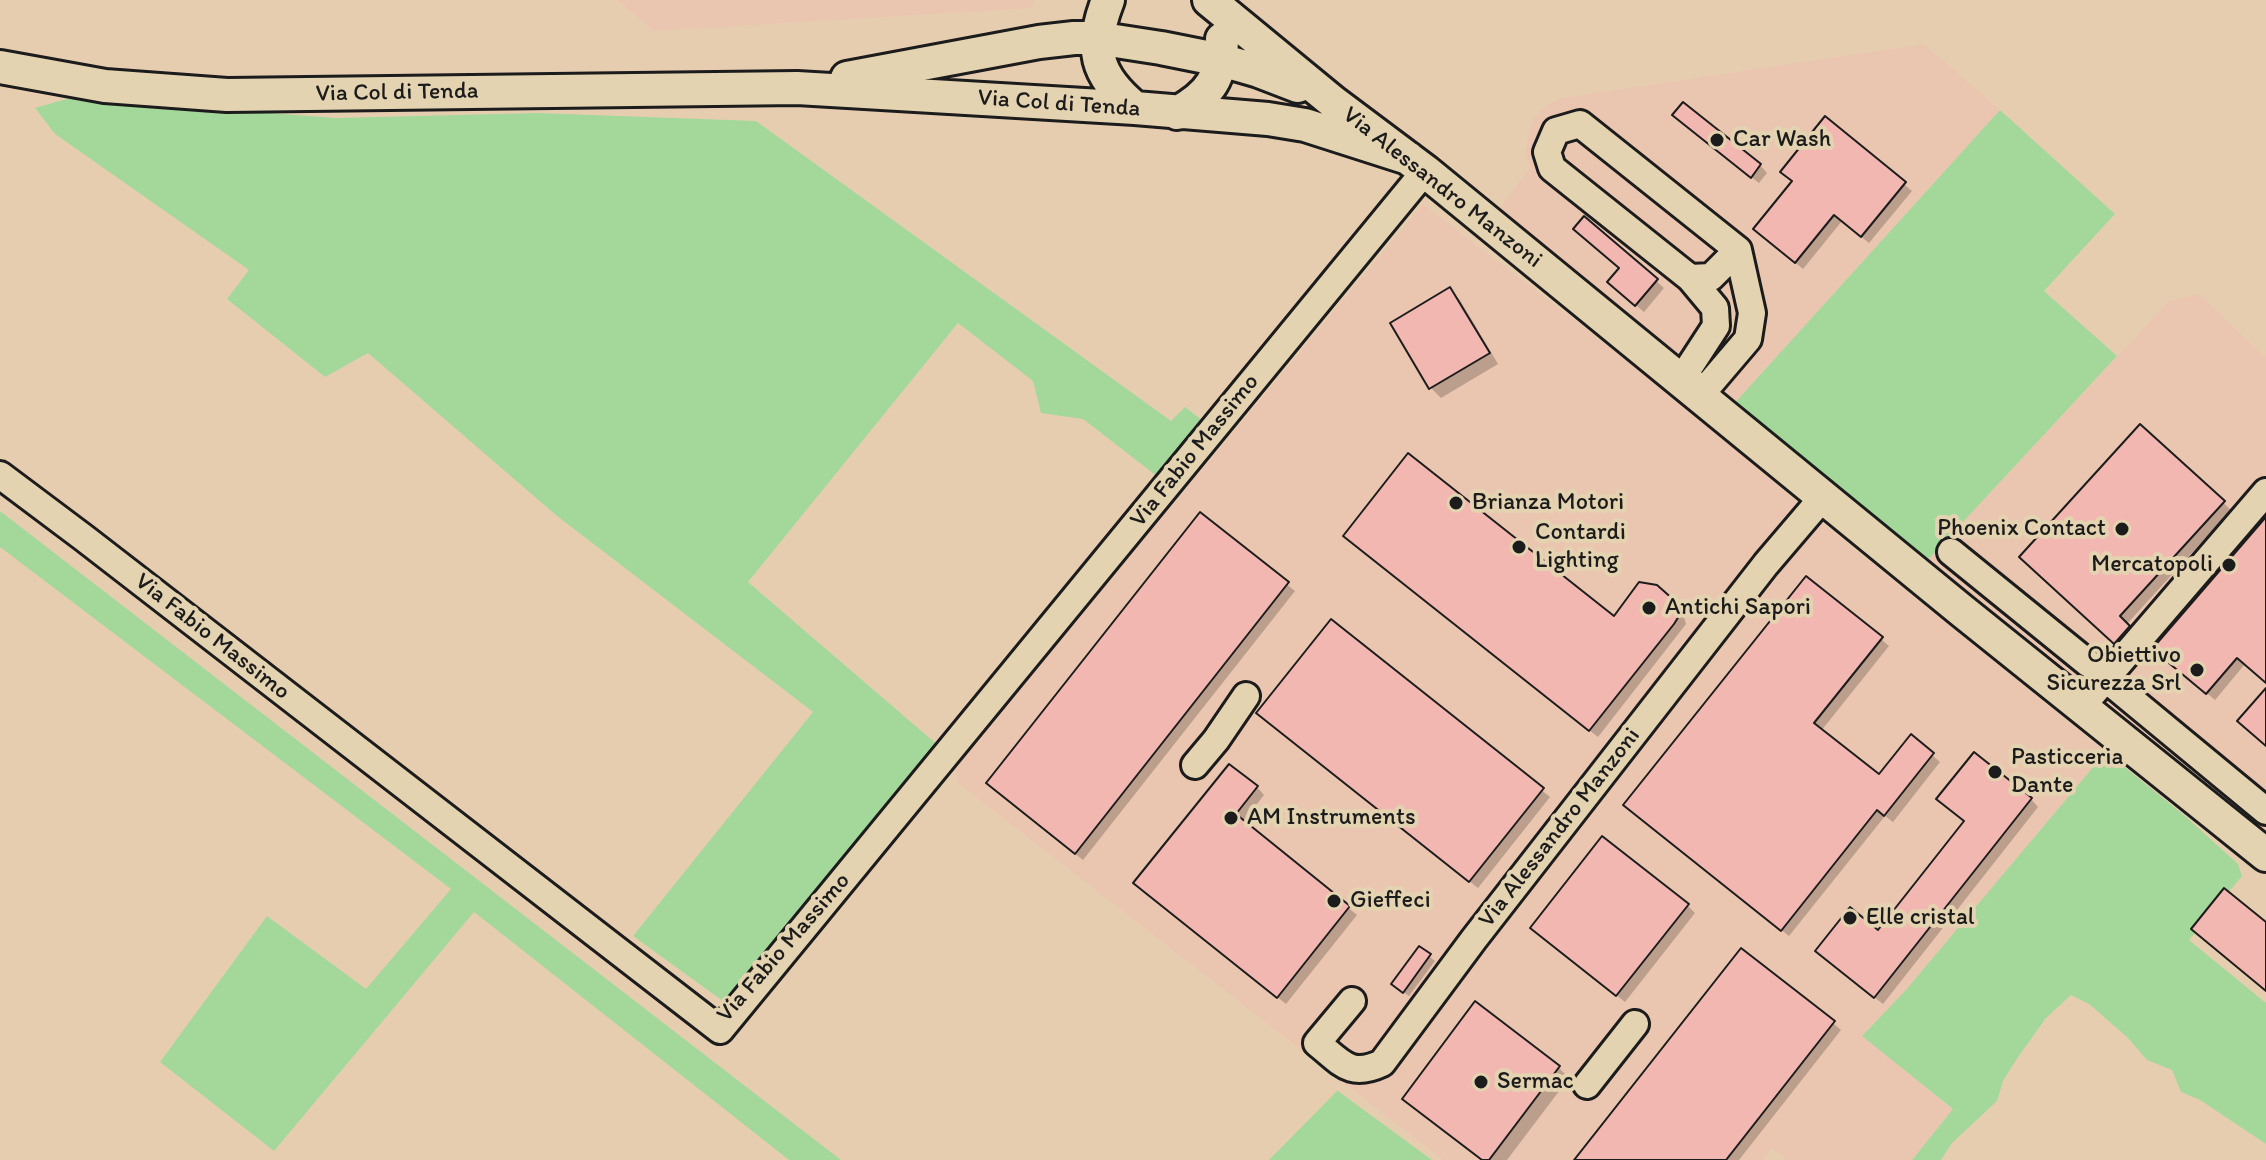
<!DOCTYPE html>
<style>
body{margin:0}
canvas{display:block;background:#e7cdb0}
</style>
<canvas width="2266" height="1160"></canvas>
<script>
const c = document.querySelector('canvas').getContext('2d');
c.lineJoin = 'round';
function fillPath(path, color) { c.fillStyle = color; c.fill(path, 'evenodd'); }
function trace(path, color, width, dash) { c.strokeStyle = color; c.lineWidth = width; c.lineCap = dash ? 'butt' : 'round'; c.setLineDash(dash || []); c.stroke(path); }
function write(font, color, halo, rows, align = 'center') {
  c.font = font + ' Itim,sans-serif'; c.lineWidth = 8; c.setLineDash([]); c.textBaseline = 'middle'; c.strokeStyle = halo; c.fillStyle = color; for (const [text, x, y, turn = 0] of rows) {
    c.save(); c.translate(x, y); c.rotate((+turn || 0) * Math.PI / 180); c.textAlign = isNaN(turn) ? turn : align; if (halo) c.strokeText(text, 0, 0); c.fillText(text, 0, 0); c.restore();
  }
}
const built = new Path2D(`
 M 617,0 L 1035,0 L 1031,8 L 654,31 Z
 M 1924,44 L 2000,110 L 1732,406 L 1498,210 L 1530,168 L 1525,151 L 1532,120 L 1546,105 L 1562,98 Z
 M 1423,204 L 1701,417 L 1810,513 L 2106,752 L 1905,991 L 1862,1035 L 1953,1110 L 1912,1160 L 1787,1160 L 1772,1148 L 1762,1160 L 1443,1160 L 958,783 L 955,766 Z
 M 2199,294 L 2266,358 L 2266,849 L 1923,565 L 2169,301 Z`);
const green = new Path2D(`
 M 70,98 L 336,118 L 538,113 L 756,121 L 1171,421 L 1185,407 L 1207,424 L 1158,477 L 1083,419 L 1041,413 L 1033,381 L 958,323 L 748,582 L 940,747 L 727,1004 L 633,936 L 813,712 L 557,516 L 368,353 L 325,377 L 227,299 L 249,270 L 55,134 L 35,108 Z
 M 2000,110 L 2115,214 L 2044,291 L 2117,356 L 1923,565 L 1732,406 Z
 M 0,511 L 841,1160 L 789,1160 L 474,912 L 274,1151 L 160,1062 L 267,916 L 366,989 L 451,889 L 0,547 Z
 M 2106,752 L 2185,816 L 2238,864 L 2242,876 L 2189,940 L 2266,1003 L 2266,1144 L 2200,1100 L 2181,1092 L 2172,1070 L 2147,1060 L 2127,1037 L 2089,1004 L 2071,995 L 2046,1018 L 2018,1057 L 2003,1081 L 1997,1101 L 1952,1143 L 1941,1160 L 1912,1160 L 1953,1109 L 1862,1036 L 1905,991 Z
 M 1338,1090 L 1338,1091 L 1432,1160 L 1269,1160 Z`);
const shadow = new Path2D(`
 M 1826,119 L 1912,191 L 1869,243 L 1842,221 L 1803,269 L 1763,236 L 1794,182 Z
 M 1682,123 L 1760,165 L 1767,173 L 1759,183 Z
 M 1585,219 L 1664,288 L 1644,312 L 1617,289 L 1621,269 Z
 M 1450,289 L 1460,300 L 1498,364 L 1441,398 L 1431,388 Z
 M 2140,427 L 2231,510 L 2126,625 L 2136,635 L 2123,650 L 2029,564 Z
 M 1200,515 L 1295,591 L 1083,860 L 996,791 Z
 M 2266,520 L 2266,681 L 2245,664 L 2215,700 L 2163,656 Z
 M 1353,544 L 1615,619 L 1674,602 L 1682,610 L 1686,624 L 1598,737 Z
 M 1331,621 L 1550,797 L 1478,888 L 1266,720 Z
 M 1881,639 L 1889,646 L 1821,731 L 1879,777 L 1911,737 L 1940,762 L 1893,822 L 1885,816 L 1789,936 L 1634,812 Z
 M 1257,787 L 1264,795 L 1243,822 L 1357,915 L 1286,1004 L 1143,890 Z
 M 2031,799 L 2038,807 L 1883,1004 L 1825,959 L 1879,933 Z
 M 1688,906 L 1695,913 L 1625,1002 L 1540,935 Z
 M 1420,949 L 1435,961 L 1409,996 L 1399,989 Z
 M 1476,1004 L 1559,1068 L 1569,1078 L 1507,1160 L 1482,1160 L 1414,1109 L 1404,1098 Z
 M 1833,1023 L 1841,1030 L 1739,1160 L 1576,1160 Z`);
const building = new Path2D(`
 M 1683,102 L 1761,164 L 1751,178 L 1672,115 Z
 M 1825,116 L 1906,182 L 1861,237 L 1834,215 L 1795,263 L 1753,229 L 1792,181 L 1780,172 Z
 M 1584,216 L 1658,279 L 1635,306 L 1607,282 L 1619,268 L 1573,229 Z
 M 1450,287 L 1490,353 L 1429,389 L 1390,323 Z
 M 2140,424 L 2225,501 L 2120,616 L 2130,626 L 2114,644 L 2019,557 Z
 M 1408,453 L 1614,616 L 1639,582 L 1657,585 L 1675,601 L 1679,616 L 1674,624 L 1589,731 L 1343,536 Z
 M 1200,512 L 1289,582 L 1075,854 L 986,783 Z
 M 2266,517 L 2266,683 L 2237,658 L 2206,694 L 2152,649 Z
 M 1806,576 L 1883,637 L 1814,723 L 1879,774 L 1911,734 L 1934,753 L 1884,816 L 1877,810 L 1781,931 L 1623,805 Z
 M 1331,619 L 1544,788 L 1469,882 L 1256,713 Z
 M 2266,688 L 2266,746 L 2237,721 Z
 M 1974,752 L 2032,798 L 1874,998 L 1815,951 L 1850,907 L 1878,930 L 1964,821 L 1936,799 Z
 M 1229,764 L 1258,786 L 1236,814 L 1350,906 L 1277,998 L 1133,883 Z
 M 1602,836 L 1689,904 L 1616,996 L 1530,928 Z
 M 2224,888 L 2266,922 L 2266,991 L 2191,929 Z
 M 1419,946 L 1431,954 L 1403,993 L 1391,984 Z
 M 1741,948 L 1835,1021 L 1726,1160 L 1574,1160 Z
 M 1475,1001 L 1560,1066 L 1489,1160 L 1482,1160 L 1402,1099 Z`);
const minor = new Path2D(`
 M 1690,278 L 1711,277 L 1738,250 L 1580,124 L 1556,131 L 1547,152 L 1552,168 L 1690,278 L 1715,308 L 1716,326 L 1688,369 L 1689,386 L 1708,386 L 1748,339 L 1752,313 L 1738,250
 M 0,475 L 84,538 L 720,1030 L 1425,171
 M 1951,552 L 2089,664
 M 2105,678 L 2266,811
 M 2082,706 L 2266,492
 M 1195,765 L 1216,740 L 1246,696
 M 1352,1001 L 1317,1043 C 1342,1063 1350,1078 1382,1063 L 1474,939 L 1766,564 L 1824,496
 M 1587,1085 L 1635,1024`);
const major = new Path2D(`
 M 1108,0 C 1089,48 1095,75 1135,108
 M 1209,0 L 1333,102 L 1425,171 L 1961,610 L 2266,855
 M 0,67 L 105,86 L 227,95 L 797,88 L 1135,108 L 1268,119 L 1305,125 L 1408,158
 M 847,78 L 1039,42 L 1074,38 L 1096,38 L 1161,48 L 1221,60 L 1259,71 L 1298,86
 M 1177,113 C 1211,94 1221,78 1222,39`);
const markers = [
 [1717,140,8,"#1c1c1c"],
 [1456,503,8,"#1c1c1c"],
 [2122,529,8,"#1c1c1c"],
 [1519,547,8,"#1c1c1c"],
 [2229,565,8,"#1c1c1c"],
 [1649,608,8,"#1c1c1c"],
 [2197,670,8,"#1c1c1c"],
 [1995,772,8,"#1c1c1c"],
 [1231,818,8,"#1c1c1c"],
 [1334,901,8,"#1c1c1c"],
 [1850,918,8,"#1c1c1c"],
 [1481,1082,8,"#1c1c1c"]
];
const streetNames = [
 ["Via Col di Tenda",397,93,-1],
 ["Via Col di Tenda",1059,104,4],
 ["Via Alessandro Manzoni",1442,188,38],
 ["Via Fabio Massimo",1195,451,-51],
 ["Via Fabio Massimo",212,637,38],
 ["Via Alessandro Manzoni",1560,828,-52],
 ["Via Fabio Massimo",784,948,-49]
];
const poiNames = [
 ["Car Wash",1733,140],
 ["Brianza Motori",1472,503],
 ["Phoenix Contact",2106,529,"right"],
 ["Contardi",1535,533],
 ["Lighting",1535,561],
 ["Mercatopoli",2213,565,"right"],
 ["Antichi Sapori",1665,608],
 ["Obiettivo",2181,656,"right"],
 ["Sicurezza Srl",2181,684,"right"],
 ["Pasticceria",2011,758],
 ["Dante",2011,786],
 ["AM Instruments",1247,818],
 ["Gieffeci",1350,901],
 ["Elle cristal",1866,918],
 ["Sermac",1497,1082]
];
fillPath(built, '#eac6b0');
fillPath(green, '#a4d89b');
fillPath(shadow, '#0003');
fillPath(building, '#f2b7b0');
trace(building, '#1c1c1c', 2);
trace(minor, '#1c1c1c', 32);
trace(major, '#1c1c1c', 38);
trace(minor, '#e4d3b0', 26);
trace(major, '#e4d3b0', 32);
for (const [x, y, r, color] of markers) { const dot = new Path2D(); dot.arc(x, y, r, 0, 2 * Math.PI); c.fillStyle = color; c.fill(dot); trace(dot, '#e4d3b0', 3); }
write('24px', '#1c1c1c', '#e4d3b0', streetNames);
write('24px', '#1c1c1c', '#e4d3b0', poiNames, 'left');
</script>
